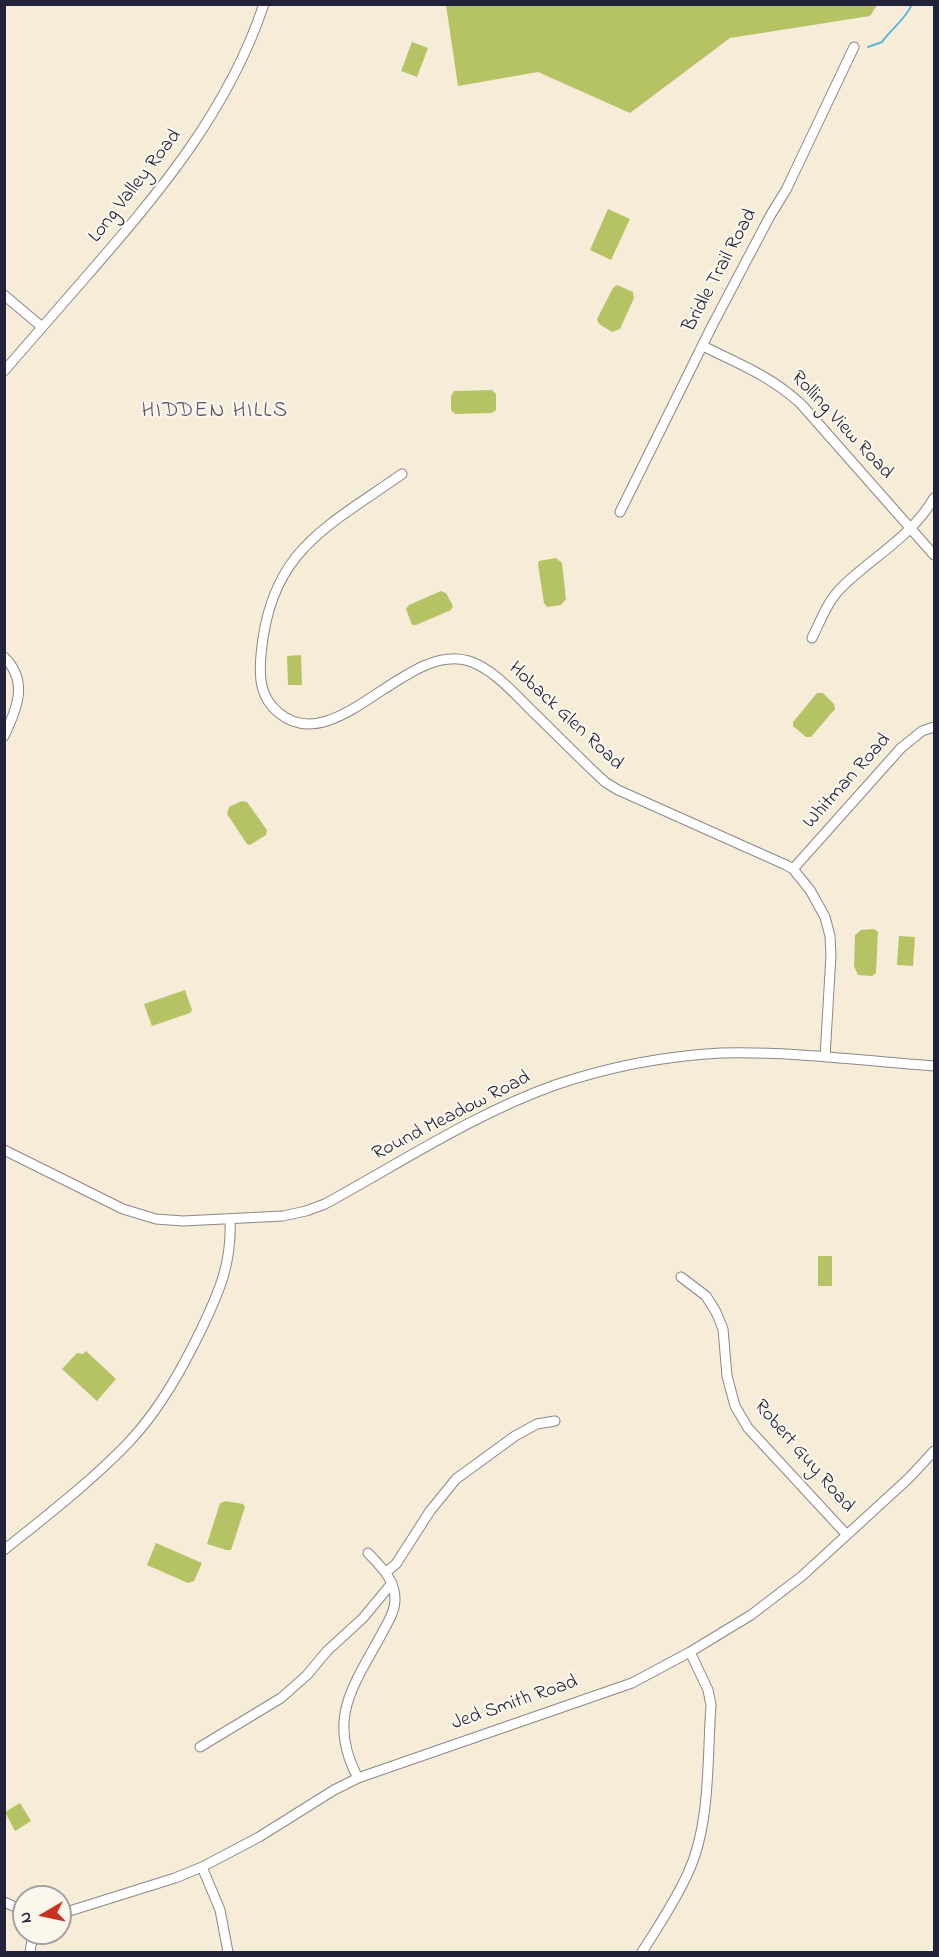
<!DOCTYPE html>
<style>
body{margin:0}
#map{position:relative;width:939px;height:1957px;overflow:hidden;background:#f6ecd7;font-family:"Indie Flower",sans-serif}
canvas{display:block}
.frame{position:absolute;inset:0;border:6px solid #22223b;pointer-events:none}
.north{position:absolute;left:12px;top:1885px;width:60px;height:60px;box-sizing:border-box;background:#fbf7ec;border:2px solid #a4a2a5;border-radius:50%;rotate:261deg;font-size:16px;font-weight:700;line-height:24px;text-align:center;color:#22223b}
.north::after{content:'';display:block;margin:auto;width:21px;height:27px;background:#c8321e;clip-path:polygon(50% 0,100% 100%,50% 72%,0 100%)}
</style>
<div id="map">
<canvas width="939" height="1957"></canvas>
<div class="frame"></div>
<div class="north">N</div>
</div>
<script>
const c = document.querySelector('canvas').getContext('2d');
c.lineJoin = 'round';
function fillPath(path, color) { c.fillStyle = color; c.fill(path, 'evenodd'); }
function trace(path, color, width, dash) { c.strokeStyle = color; c.lineWidth = width; c.lineCap = dash ? 'butt' : 'round'; c.setLineDash(dash || []); c.stroke(path); }
function write(font, color, halo, rows, align = 'center') {
  c.font = font + ' "Indie Flower",sans-serif'; c.lineWidth = 4.5; c.setLineDash([]); c.textBaseline = 'middle'; c.strokeStyle = halo; c.fillStyle = color; for (const [text, x, y, turn = 0] of rows) {
    c.save(); c.translate(x, y); c.rotate((+turn || 0) * Math.PI / 180); c.textAlign = isNaN(turn) ? turn : align; if (halo) c.strokeText(text, 0, 0); c.fillText(text, 0, 0); c.restore();
  }
}
const green = new Path2D(`
 M 446,5 L 446,4 L 877,5 L 870,16 L 730,38 L 630,113 L 538,72 L 458,86 Z
 M 412,42 L 428,48 L 417,77 L 401,71 Z
 M 608,209 L 630,219 L 611,260 L 590,250 Z
 M 617,285 L 633,292 L 634,298 L 620,329 L 612,332 L 599,324 L 597,319 L 613,288 Z
 M 492,390 L 496,394 L 496,410 L 492,413 L 455,414 L 451,410 L 451,396 L 454,391 Z
 M 556,558 L 562,563 L 566,599 L 561,605 L 547,607 L 544,603 L 538,564 L 539,561 Z
 M 441,591 L 446,593 L 453,606 L 451,610 L 416,625 L 412,625 L 406,609 L 409,605 Z
 M 301,655 L 302,685 L 288,685 L 287,656 Z
 M 817,693 L 823,693 L 834,704 L 835,709 L 811,737 L 806,737 L 793,726 L 793,722 Z
 M 242,801 L 247,802 L 267,830 L 266,835 L 250,845 L 247,844 L 227,814 L 229,807 Z
 M 874,929 L 878,932 L 876,973 L 872,976 L 858,975 L 854,966 L 855,935 L 861,930 Z
 M 899,936 L 915,937 L 913,966 L 897,965 Z
 M 185,990 L 192,1010 L 190,1013 L 152,1026 L 144,1004 Z
 M 818,1256 L 832,1256 L 832,1286 L 818,1286 Z
 M 86,1351 L 116,1379 L 97,1401 L 62,1369 L 77,1353 L 83,1354 Z
 M 226,1501 L 243,1504 L 245,1507 L 231,1550 L 226,1550 L 207,1544 L 220,1503 Z
 M 156,1543 L 202,1563 L 194,1581 L 188,1583 L 147,1565 Z
 M 20,1803 L 31,1821 L 15,1831 L 5,1812 Z`);
const stream = new Path2D(`
 M 868,47 L 882,42 C 891,29 906,19 912,4`);
const minor = new Path2D(`
 M 4,295 L 42,327
 M 703,346 C 739,364 771,376 801,404 L 934,555
 M 4,371 C 31,340 58,309 85,278 C 158,194 228,112 264,4
 M 402,474 C 325,528 270,551 261,655 C 259,677 260,698 279,713 C 336,760 406,641 469,661 C 493,669 513,692 530,709 C 555,733 579,758 605,782 L 618,790 L 786,865 L 793,869 L 810,890 L 825,917 L 830,936 L 831,955 L 825,1057
 M 620,512 L 713,324 L 770,216 L 786,190 L 854,47
 M 812,638 C 821,620 828,600 843,586 C 874,556 912,536 934,498
 M 4,657 C 29,681 17,709 4,736
 M 793,869 L 901,748 L 922,731 L 934,727
 M 4,1150 L 123,1209 L 156,1219 L 183,1221 L 283,1216 L 306,1211 L 325,1204 C 400,1163 474,1114 555,1085 C 608,1067 665,1056 721,1053 C 792,1051 864,1061 934,1066
 M 681,1277 L 706,1296 L 716,1312 L 723,1329 L 727,1376 L 735,1406 L 748,1428 L 846,1534
 M 4,1550 C 45,1517 93,1480 129,1442 C 160,1409 182,1369 202,1328 C 220,1290 232,1262 230,1219
 M 386,1572 L 396,1564 L 430,1511 L 456,1479 L 515,1436 L 537,1424 L 555,1421
 M 200,1747 L 281,1698 L 307,1675 L 327,1651 L 363,1618 L 392,1583
 M 358,1778 C 327,1720 352,1688 380,1637 C 386,1625 395,1613 395,1599 C 395,1579 380,1566 368,1553
 M 202,1867 L 220,1910 L 228,1952
 M 4,1902 L 24,1911
 M 60,1914 L 175,1878 L 202,1867 L 259,1837 L 334,1790 L 358,1778 L 632,1683 L 690,1652 L 751,1615 L 802,1576 L 909,1478 L 934,1451
 M 30,1952 L 33,1933
 M 642,1952 C 658,1927 676,1900 688,1873 C 711,1824 707,1758 711,1705 L 708,1690 L 690,1652`);
const streetNames = [
 ["Long Valley Road",136,187,-52],
 ["Bridle Trail Road",721,271,-62],
 ["Rolling View Road",841,426,47],
 ["Hoback Glen Road",565,717,43],
 ["Whitman Road",848,782,-48],
 ["Round Meadow Road",452,1117,-27],
 ["Robert Guy Road",803,1457,49],
 ["Jed Smith Road",515,1704,-19]
];
const quarterNames = [
 ["HIDDEN HILLS",215,412]
];
fillPath(green, '#b6c365');
trace(stream, '#59b6d7', 2);
trace(minor, '#8c8789', 11);
trace(minor, '#fff', 9);
write('20px', '#22223b', '#fbf7ec', streetNames);
c.letterSpacing = '1.5px';
write('22px', '#644c69', '#fbf7ec', quarterNames);
c.letterSpacing = '0px';
</script>
